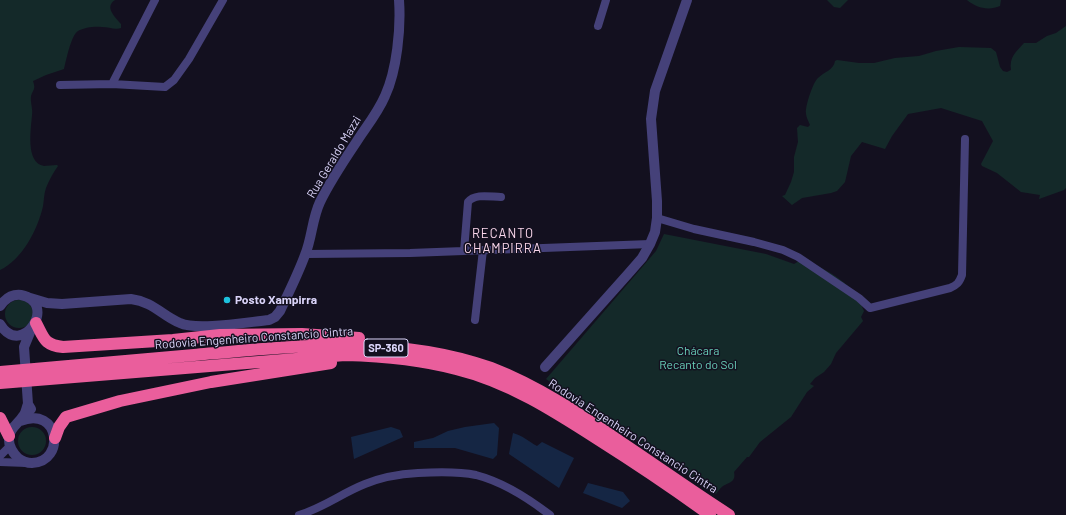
<!DOCTYPE html>
<meta charset="utf-8">
<style>
body{margin:0}
canvas{display:block;background:#13101f}
</style>
<canvas width="1066" height="515"></canvas>
<script>
const c = document.querySelector('canvas').getContext('2d');
c.lineJoin = 'round';
function fillPath(path, color) { c.fillStyle = color; c.fill(path, 'evenodd'); }
function trace(path, color, width, dash) { c.strokeStyle = color; c.lineWidth = width; c.lineCap = dash ? 'butt' : 'round'; c.setLineDash(dash || []); c.stroke(path); }
function write(font, color, halo, rows, align = 'center') {
  c.font = font + ' Barlow,sans-serif'; c.lineWidth = 3; c.setLineDash([]); c.textBaseline = 'middle'; c.strokeStyle = halo; c.fillStyle = color; for (const [text, x, y, turn = 0] of rows) {
    c.save(); c.translate(x, y); c.rotate((+turn || 0) * Math.PI / 180); c.textAlign = isNaN(turn) ? turn : align; if (halo) c.strokeText(text, 0, 0); c.fillText(text, 0, 0); c.restore();
  }
}
const green = new Path2D(`
 M 0,0 L 115,0 C 104,7 115,17 121,24 L 121,28 C 115,30 109,27 102,27 C 96,26 84,27 78,31 C 71,35 66,61 64,69 L 46,75 L 33,81 C 36,90 33,89 31,96 C 30,102 33,109 32,115 C 31,128 25,163 44,166 C 48,166 53,165 57,165 L 58,166 C 53,173 49,180 46,188 C 44,193 44,200 43,206 C 38,229 22,260 0,270 Z
 M 827,0 L 848,0 L 840,8 L 834,7 Z
 M 967,0 L 1001,0 L 1000,6 C 988,11 977,8 967,0 Z
 M 1066,26 L 1066,188 L 1064,190 L 1039,199 L 1040,195 L 1021,192 L 997,173 L 982,166 L 981,164 L 993,141 L 982,121 L 941,108 L 908,114 L 892,136 L 885,149 L 862,142 L 851,156 L 845,182 L 837,191 L 831,193 L 802,198 L 792,205 L 782,196 L 785,195 L 791,182 L 794,172 L 794,157 L 798,142 L 797,128 L 800,125 L 808,127 L 810,125 C 809,122 806,117 806,113 C 805,107 813,82 818,78 C 824,72 834,70 835,61 L 837,60 L 859,63 L 874,63 L 895,58 L 919,56 L 936,51 L 959,47 L 991,48 L 996,52 L 1000,67 L 1003,71 L 1007,72 L 1011,70 C 1009,57 1016,52 1024,43 L 1036,43 L 1047,36 L 1056,33 Z
 M 664,234 L 766,254 L 794,264 L 801,260 C 820,265 846,280 858,297 C 860,301 862,307 864,311 L 861,317 L 863,321 L 836,353 L 831,364 L 824,372 L 815,378 L 810,384 L 814,386 L 807,392 L 791,417 L 760,442 L 749,457 L 747,457 L 734,472 C 736,482 730,482 723,486 C 720,488 718,491 716,494 L 546,379 L 656,251 Z
 M5 314a14 14 0 1 1 28 0a14 14 0 1 1-28 0Z
 M18 441a14 14 0 1 1 28 0a14 14 0 1 1-28 0Z`);
const water = new Path2D(`
 M 494,423 L 499,428 L 497,455 L 493,459 L 455,448 L 414,448 L 414,442 L 433,438 L 448,431 L 465,427 Z
 M 391,427 L 400,430 L 403,437 L 354,459 L 351,437 Z
 M 513,433 C 523,436 528,441 537,446 L 542,442 L 574,458 L 559,488 L 509,454 Z
 M 588,483 L 623,492 L 630,501 L 622,508 L 583,493 Z`);
const minor = new Path2D(`
 M 598,26 L 606,0
 M 112,84 L 155,0
 M 60,85 L 112,84 L 165,87 L 174,80 L 189,59 L 223,0
 M 657,218 L 694,229 L 754,242 L 783,250 L 798,257 L 859,298 L 870,308 L 950,288 C 957,285 959,283 962,275 L 965,139
 M 464,251 L 468,202 C 475,193 491,197 501,197
 M 306,254 L 410,253 L 650,244
 M 475,320 L 483,250
 M 0,456 L 10,446
 M 0,462 L 27,463
 M 299,515 C 323,508 342,493 365,484 C 382,477 400,474 418,473 C 436,472 457,471 476,475 C 503,482 528,498 550,515`);
const tertiary = new Path2D(`
 M 27,297 L 47,303 L 62,304 L 131,299 C 154,302 161,315 180,323 C 197,331 248,322 269,320 L 275,317 L 280,311 C 289,292 298,274 305,255 C 312,238 312,219 320,202 C 331,179 347,156 361,135 C 370,122 379,110 385,96 C 397,70 401,28 399,0
 M 0,306 C 5,299 12,294 21,295 C 59,302 22,360 0,324
 M 545,367 L 628,274 L 642,258 L 650,244 L 655,232 L 657,218 L 657,201 L 651,119 L 655,91 L 687,0
 M 31,409 L 28,404 L 24,347 L 31,330
 M 20,421 C 60,405 66,462 32,463 C 27,463 22,461 18,458 C 12,452 8,445 9,436 C 11,427 19,423 23,416 C 26,413 26,408 28,404`);
const motorway = new Path2D(`
 M 36,323 C 44,338 44,345 63,347 L 173,340 L 220,335 L 302,334 L 359,338
 M 0,372 C 65,366 129,361 194,355 C 292,346 396,334 491,368 C 538,386 581,415 622,443 C 658,467 693,492 729,515
 M 0,383 L 345,355 C 382,356 419,359 456,369 C 509,382 554,411 599,440 C 637,464 674,489 710,515
 M 0,418 L 9,436
 M 55,438 L 59,427 L 66,417 L 120,401 L 211,382 L 331,363`);
const markers = [
 [227,300,4,"#1dc2dd"]
];
const shields = [
 [386,348,44]
];
const shieldNames = [
 ["SP-360",386,348]
];
const streetNames = [
 ["Rua Geraldo Mazzi",334,157,-59],
 ["Rodovia Engenheiro Constancio Cintra",254,338,-4],
 ["Rodovia Engenheiro Constancio Cintra",633,436,33]
];
const poiNames = [
 ["Posto Xampirra",235,300]
];
const parkNames = [
 ["Chácara",698,351],
 ["Recanto do Sol",698,365]
];
const neighbourhoodNames = [
 ["RECANTO",503,234],
 ["CHAMPIRRA",503,249]
];
fillPath(green, '#142929');
fillPath(water, '#152644');
trace(minor, '#454179', 8);
trace(tertiary, '#454179', 10);
trace(motorway, '#ea5e9c', 12);
for (const [x, y, r, color] of markers) { const dot = new Path2D(); dot.arc(x, y, r, 0, 2 * Math.PI); c.fillStyle = color; c.fill(dot); trace(dot, '#13101f', 1.5); }
for (const [x, y, w] of shields) { const box = new Path2D(); box.roundRect(x - w / 2, y - 9, w, 18, 3); c.fillStyle = '#13101f'; c.fill(box); trace(box, '#dad4f9', 1); }
write('bold 11px', '#dad4f9', null, shieldNames);
write('12px', '#dad4f9', '#13101f', streetNames);
write('bold 12px', '#dad4f9', '#13101f', poiNames, 'left');
write('12px', '#69d0ba', '#13101f', parkNames);
c.letterSpacing = '1px';
write('13px', '#fad6eb', '#13101f', neighbourhoodNames);
c.letterSpacing = '0px';
</script>
